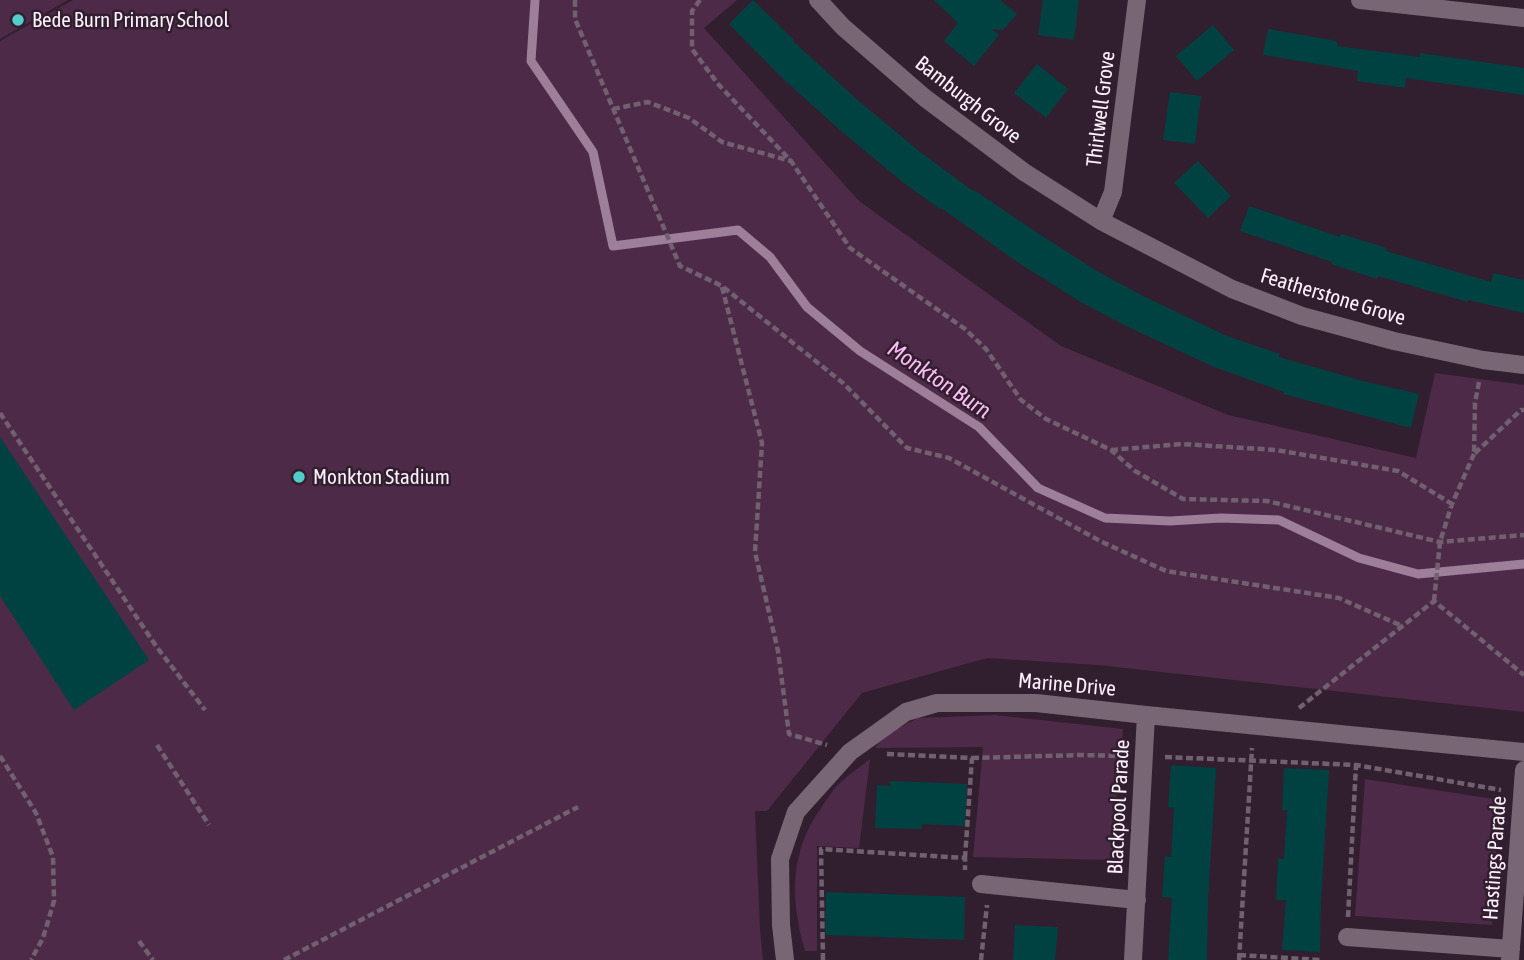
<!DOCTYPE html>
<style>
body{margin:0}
canvas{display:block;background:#311e2e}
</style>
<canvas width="1524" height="960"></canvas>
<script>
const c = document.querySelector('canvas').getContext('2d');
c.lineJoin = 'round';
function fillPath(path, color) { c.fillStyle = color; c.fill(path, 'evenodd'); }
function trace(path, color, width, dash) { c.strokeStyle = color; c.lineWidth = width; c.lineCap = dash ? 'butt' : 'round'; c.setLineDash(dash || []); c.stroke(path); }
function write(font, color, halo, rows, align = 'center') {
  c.font = font + ' "Asap Condensed",sans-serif'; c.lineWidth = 5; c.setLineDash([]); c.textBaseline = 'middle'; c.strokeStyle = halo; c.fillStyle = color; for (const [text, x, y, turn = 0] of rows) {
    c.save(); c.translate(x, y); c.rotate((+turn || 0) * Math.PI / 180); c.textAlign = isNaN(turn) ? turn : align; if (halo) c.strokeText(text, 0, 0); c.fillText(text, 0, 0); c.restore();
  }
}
const green = new Path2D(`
 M 0,0 L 68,0 L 0,39 Z
 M 73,0 L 737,0 L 704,28 L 859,201 L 1061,346 L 1228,415 L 1416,458 L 1435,373 L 1524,385 L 1524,712 L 1098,665 L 987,658 L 862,693 L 767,811 L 755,811 L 760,929 L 763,960 L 0,960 L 0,41 Z
 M 995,715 L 1123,729 L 1111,860 L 973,857 L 983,747 L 875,748 L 885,735 L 918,718 Z
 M 870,759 L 859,848 L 817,846 L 817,951 L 805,951 C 790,898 789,851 823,805 C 828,798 833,789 840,783 C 849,774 860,767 870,759 Z
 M 1365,779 L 1500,800 L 1492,925 L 1355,916 Z`);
const stream = new Path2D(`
 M 535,0 L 531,61 L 593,152 L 613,246 L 738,230 L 770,257 L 807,307 L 860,351 L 979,427 L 1038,488 L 1105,518 L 1170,521 L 1221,518 L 1279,520 L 1359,558 L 1418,574 L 1524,564`);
const building = new Path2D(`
 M 753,0 L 794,40 L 793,41 L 860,102 L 919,151 L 973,191 L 974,190 L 1036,232 L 1097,271 L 1141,295 L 1227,336 L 1280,354 L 1279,357 L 1363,381 L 1419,394 L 1411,428 L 1283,394 L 1284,392 L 1214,367 L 1126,326 L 1079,301 L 1016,261 L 941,208 L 940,209 L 901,181 L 840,130 L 782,78 L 729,24 Z
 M 934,0 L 1000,0 L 1017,14 L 1003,30 L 992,29 L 999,35 L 974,66 L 944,41 L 958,23 Z
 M 1043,0 L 1079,0 L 1074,40 L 1038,35 Z
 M 1213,25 L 1234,50 L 1197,81 L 1176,56 Z
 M 1268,29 L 1337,41 L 1337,46 L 1420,57 L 1420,53 L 1524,68 L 1524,95 L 1406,78 L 1405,88 L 1357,81 L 1358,71 L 1263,55 Z
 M 1037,64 L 1068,89 L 1046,118 L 1014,93 Z
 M 1170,92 L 1201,96 L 1195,144 L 1163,140 Z
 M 1198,161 L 1231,196 L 1208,218 L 1174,183 Z
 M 1249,206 L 1340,237 L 1341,234 L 1387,248 L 1386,251 L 1491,282 L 1493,273 L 1524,280 L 1524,313 L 1468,300 L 1468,302 L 1378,276 L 1377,279 L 1331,264 L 1332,262 L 1240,231 Z
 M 0,437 L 149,660 L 74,710 L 0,596 Z
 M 1171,765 L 1216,768 L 1208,900 L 1207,960 L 1168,960 L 1172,898 L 1162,897 L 1165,856 L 1171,857 L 1174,808 L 1168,807 Z
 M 1284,768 L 1329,770 L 1321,902 L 1320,952 L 1282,950 L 1286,900 L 1276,900 L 1278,858 L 1284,859 L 1287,810 L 1282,810 Z
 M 890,781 L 967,784 L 965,826 L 922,824 L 922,829 L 875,828 L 877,785 L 890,786 Z
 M 826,892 L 965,897 L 964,940 L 825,935 Z
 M 1015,925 L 1058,927 L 1055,960 L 1013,960 Z`);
const path = new Path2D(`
 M 575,0 L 575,19 L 680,266 L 722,286 L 843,383 L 907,448 L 949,458 L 1102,542 L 1166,571 L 1339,598 L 1402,626
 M 700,0 L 692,11 L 692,49 L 718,84 L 791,161 L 850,248 L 965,329 L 986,349 L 1021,400 L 1046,419 L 1111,450 L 1135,471 L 1183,499 L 1267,501 L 1440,542 L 1524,535
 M 613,109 L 648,102 L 689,118 L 722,142 L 791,161
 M 722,287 L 762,443 L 755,552 L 778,651 L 789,734 L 827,745
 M 1479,382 L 1475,403 L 1474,454 L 1521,410 L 1524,410
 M 0,413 L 156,646 L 205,710
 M 1111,450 L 1182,444 L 1276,450 L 1398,471 L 1452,504
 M 1434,601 L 1440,542 L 1452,504 L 1474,454
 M 1299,708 L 1434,601 L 1524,675
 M 157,745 L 209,825
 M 887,754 L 972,758 L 965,858
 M 0,756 L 36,813 L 53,857 L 54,901 L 43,938 L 31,960
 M 1165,757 L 1356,765 L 1501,790
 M 972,758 L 1081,755 L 1122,756
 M 1348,917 L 1356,765
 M 139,941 L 153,960
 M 1239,955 L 1320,960
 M 284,960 L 578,807
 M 823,960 L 821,849 L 965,858 L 965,870
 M 981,960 L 987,905
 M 1239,960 L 1252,748`);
const street = new Path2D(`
 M 818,0 L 843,27 L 925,98 L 1024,172 L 1101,221 L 1232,289 L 1302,316 L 1394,341 L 1483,360 L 1524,365
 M 1360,0 L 1524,18
 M 1101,221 L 1113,192 L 1137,0
 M 981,884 L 1137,900
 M 1347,937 L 1511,949
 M 785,960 L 781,925 L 780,859 L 796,812 L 850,752 L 906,712 L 937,703 L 1036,703 L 1146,715 L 1524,752
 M 1133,960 L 1146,715
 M 1510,960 L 1524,770`);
const markers = [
 [18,20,7,"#53cdca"],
 [299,477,7,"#53cdca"]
];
const poiNames = [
 ["Bede Burn Primary School",32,20],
 ["Monkton Stadium",313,477]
];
const streetNames = [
 ["Bamburgh Grove",968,100,38],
 ["Thirlwell Grove",1101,109,-83],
 ["Featherstone Grove",1333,297,17],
 ["Marine Drive",1067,685,5],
 ["Blackpool Parade",1119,807,-87],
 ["Hastings Parade",1495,858,-86]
];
const waterNames = [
 ["Monkton Burn",939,380,34]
];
fillPath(green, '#4c2a48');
trace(stream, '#9e7f9a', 9);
fillPath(building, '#004241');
trace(path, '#71606f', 4.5, [7, 3.5]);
trace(street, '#786675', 18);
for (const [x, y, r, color] of markers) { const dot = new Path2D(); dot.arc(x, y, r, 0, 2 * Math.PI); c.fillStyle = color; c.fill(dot); trace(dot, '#311e2e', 2.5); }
write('21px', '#fdf0fb', '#311e2e', poiNames, 'left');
write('21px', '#fdf0fb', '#311e2e', streetNames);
write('italic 23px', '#febcf4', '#311e2e', waterNames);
</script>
